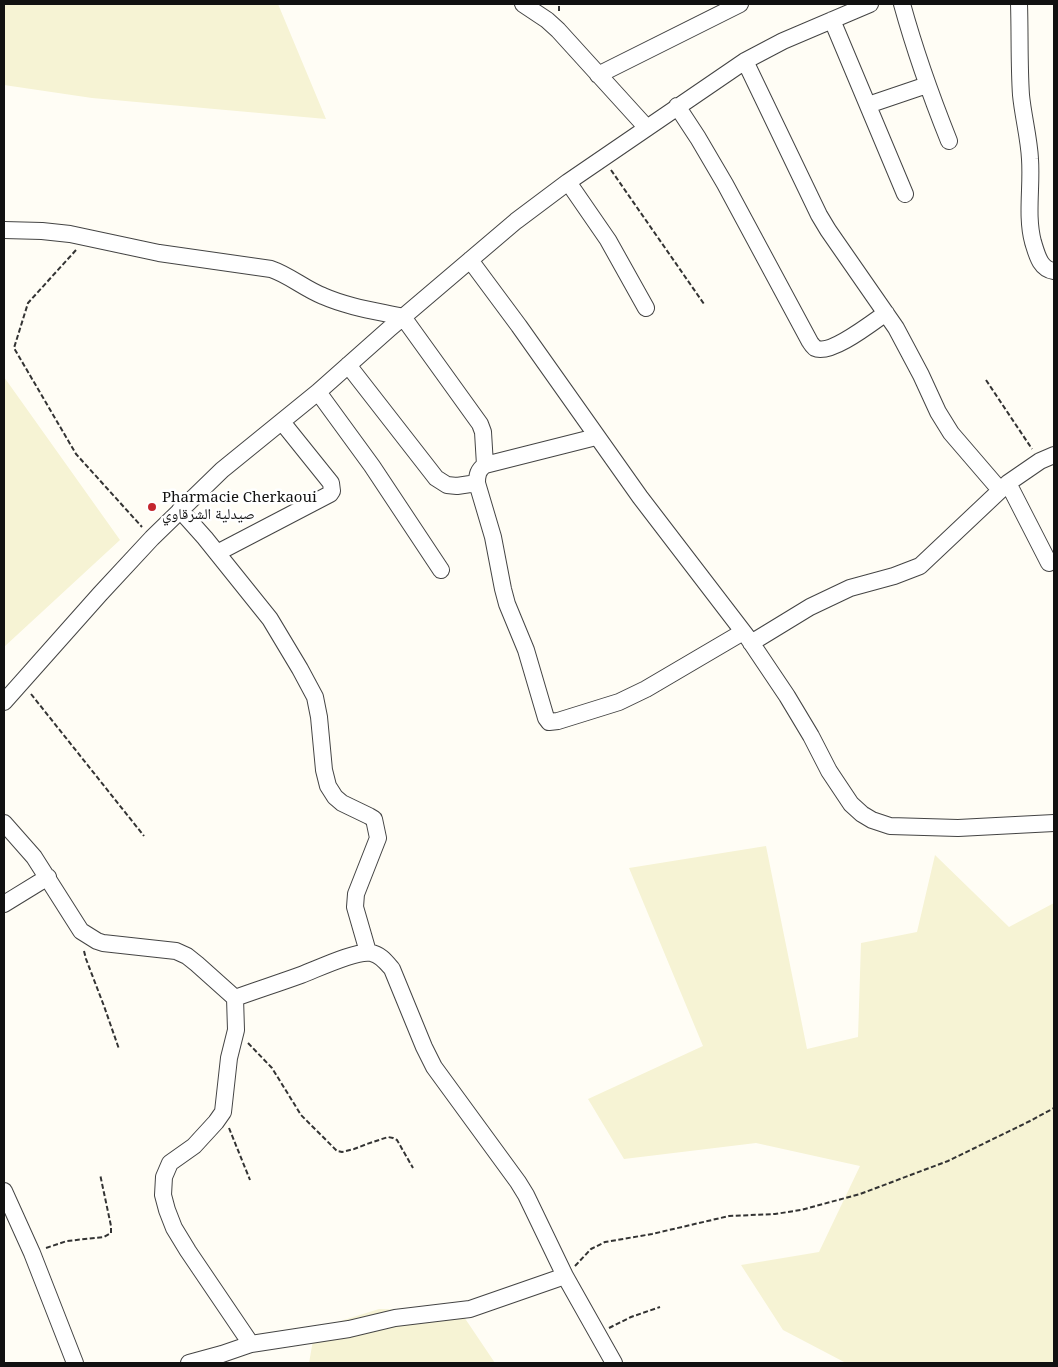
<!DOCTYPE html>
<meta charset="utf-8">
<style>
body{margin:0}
#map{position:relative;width:1058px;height:1367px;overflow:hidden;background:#fffdf5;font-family:"Noto Serif",serif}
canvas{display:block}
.frame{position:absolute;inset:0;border:5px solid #111;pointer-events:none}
</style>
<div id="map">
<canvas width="1058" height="1367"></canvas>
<div class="frame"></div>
</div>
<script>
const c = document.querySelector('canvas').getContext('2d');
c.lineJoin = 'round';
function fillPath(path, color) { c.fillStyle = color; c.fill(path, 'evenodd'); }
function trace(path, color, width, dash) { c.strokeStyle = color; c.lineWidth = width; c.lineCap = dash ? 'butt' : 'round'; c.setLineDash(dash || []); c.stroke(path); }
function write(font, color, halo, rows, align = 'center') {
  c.font = font + ' "Noto Serif","Noto Naskh Arabic",serif'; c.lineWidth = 5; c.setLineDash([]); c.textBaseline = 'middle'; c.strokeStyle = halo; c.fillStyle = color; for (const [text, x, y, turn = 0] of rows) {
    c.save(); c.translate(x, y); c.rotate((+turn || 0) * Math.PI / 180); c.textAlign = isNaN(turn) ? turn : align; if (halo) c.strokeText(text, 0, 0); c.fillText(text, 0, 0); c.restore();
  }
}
const farmland = new Path2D(`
 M 4,4 L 278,4 L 326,119 L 92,98 L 4,85 Z
 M 4,377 L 120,540 L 4,647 Z
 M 766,846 L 807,1049 L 858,1037 L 861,943 L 917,932 L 935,855 L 1009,927 L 1054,903 L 1054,1363 L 846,1363 L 783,1330 L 741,1265 L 819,1252 L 860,1166 L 756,1143 L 624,1159 L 588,1099 L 703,1046 L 629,868 Z
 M 379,1309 L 460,1311 L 495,1363 L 309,1363 L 315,1329 Z`);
const path = new Path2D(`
 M 559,11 L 559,4
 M 611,170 L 704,304
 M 76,250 L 28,303 L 14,348 L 76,454 L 142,527
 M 986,380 L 1032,449
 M 31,694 L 144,836
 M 84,951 L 86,959 L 104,1006 L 119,1049
 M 248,1043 L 272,1068 L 301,1115 L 337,1151 L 342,1152 L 354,1149 L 367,1144 L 388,1137 L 393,1138 L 397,1140 L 413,1168
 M 229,1128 L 250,1180
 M 46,1248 L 67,1241 L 104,1237 L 111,1233 L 111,1226 L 100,1174
 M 575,1266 L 591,1249 L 605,1242 L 652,1234 L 729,1216 L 775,1214 L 801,1210 L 860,1194 L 948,1161 L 1030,1121 L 1054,1108
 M 609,1328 L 631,1317 L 660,1307`);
const minor = new Path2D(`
 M 523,4 L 547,20 L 558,30 L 647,128
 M 902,4 C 915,51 931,96 949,141
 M 1019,4 C 1020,34 1019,65 1021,95 C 1023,116 1029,138 1030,159 C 1032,187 1026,216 1033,242 C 1037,255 1040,269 1054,271
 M 832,20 L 905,194
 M 745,61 L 819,215 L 828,230 L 896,328 L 921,375 L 938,412 L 951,433 L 1000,490
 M 598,75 L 740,4
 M 868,105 L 927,85
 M 677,106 L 698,138 L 725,184 L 810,342 C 810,343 815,348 815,348 C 830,356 873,322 886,313
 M 568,182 L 608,240 L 646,308
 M 4,230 L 42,231 L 70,234 L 159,253 L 271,269 C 289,275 305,289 323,296 C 348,307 376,311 403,317 L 480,424 L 483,432 L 485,465
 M 470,260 L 519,326 L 640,497 L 748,638 L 787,696 L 811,736 L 829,771 L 851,804 L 862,814 L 872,820 L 890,826 L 958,828 L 1054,823
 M 348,365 L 436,478 L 447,485 L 457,486 L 477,483
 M 318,392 L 372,466 L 441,570
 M 596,437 L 485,465 C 478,470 477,475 477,483 L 493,537 L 503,589 L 507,604 L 526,650 L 546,718 L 549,722 L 558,721 L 619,702 L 646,689 L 743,632
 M 1008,483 L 1049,563
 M 180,510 L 205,538 L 270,619 L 300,669 L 315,697 L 319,717 L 324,770 L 328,786 L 335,797 L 342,803 L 369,816 L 374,819 L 378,838 L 356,894 L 355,907 L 368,952
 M 217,553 L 330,494 L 332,491 L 331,483 L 282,422
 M 751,643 L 810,607 L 850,588 L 894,576 L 920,566 L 1008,483 L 1040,461 L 1054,455
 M 4,702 L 100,594 L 152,538 L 222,470 L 318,392 L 389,329 L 516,221 L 568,182 L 745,61 L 783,41 L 870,4
 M 4,823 L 34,857 L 81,931 L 97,941 L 103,943 L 176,951 L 187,956 L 197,964 L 235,998 C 257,990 279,983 301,975 C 317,969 356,950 371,953 C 380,954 386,962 392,969 L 424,1047 L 434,1067 L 518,1182 L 526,1195 L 565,1276 L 470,1309 L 395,1318 L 349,1329 L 251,1344 L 222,1354 L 189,1363
 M 4,904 L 48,877
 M 235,998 L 236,1030 L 229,1058 L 223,1112 L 216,1122 L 194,1146 L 170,1163 L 164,1177 L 163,1195 L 167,1210 L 174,1228 L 188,1251 L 251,1344
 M 4,1191 L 32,1253 L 75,1363
 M 565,1276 L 614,1363`);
const markers = [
 [152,507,5,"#c4262e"]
];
const poiNames = [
 ["Pharmacie Cherkaoui",162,498],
 ["صيدلية الشرقاوي",162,515]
];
fillPath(farmland, '#f6f3d4');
trace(minor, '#444', 18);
trace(path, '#333', 2, [5, 2.5]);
trace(minor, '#fff', 16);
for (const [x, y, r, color] of markers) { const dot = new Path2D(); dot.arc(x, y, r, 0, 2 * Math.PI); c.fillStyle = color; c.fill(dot); trace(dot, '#fff', 2); }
write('15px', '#111', '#fff', poiNames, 'left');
</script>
